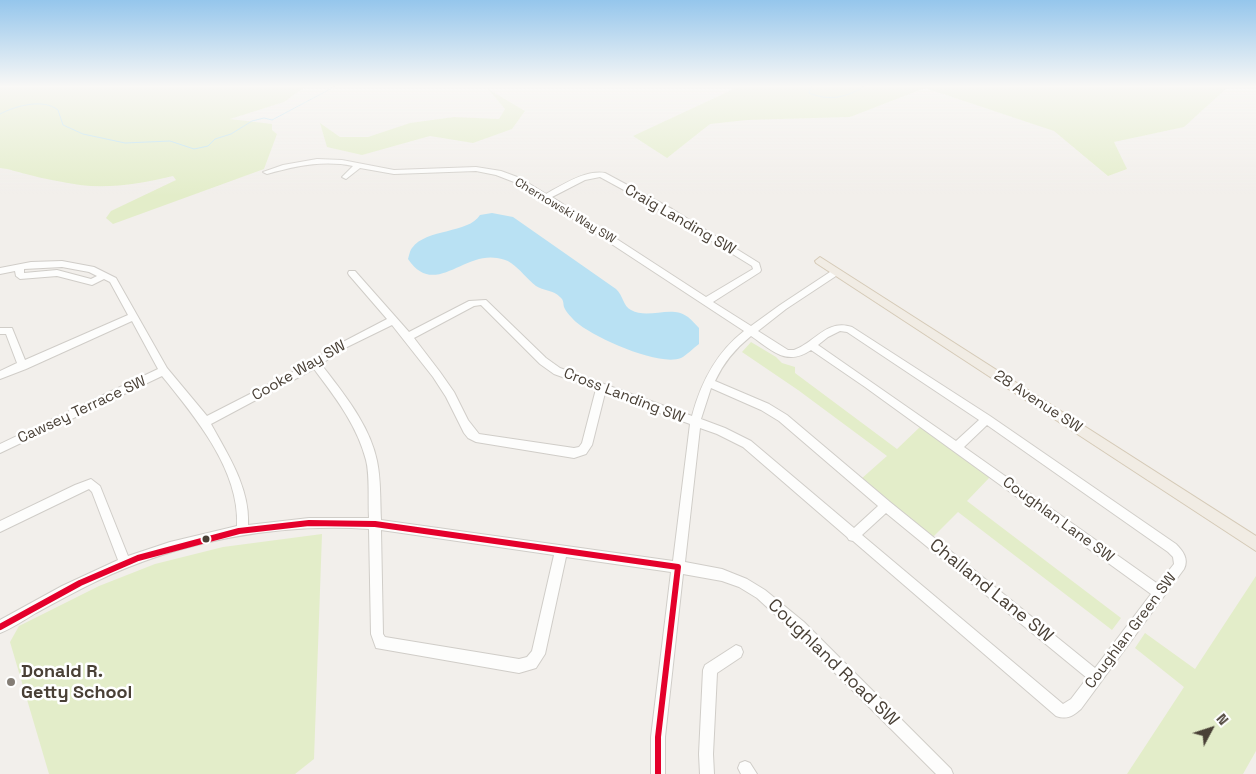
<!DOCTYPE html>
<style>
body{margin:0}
#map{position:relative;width:1256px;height:774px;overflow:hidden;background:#f2efeb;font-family:"Space Grotesk",sans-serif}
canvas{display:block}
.north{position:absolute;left:1186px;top:704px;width:50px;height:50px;-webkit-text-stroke:4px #fff;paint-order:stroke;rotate:50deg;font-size:14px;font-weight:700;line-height:20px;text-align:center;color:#494036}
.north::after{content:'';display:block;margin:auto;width:18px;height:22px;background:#494036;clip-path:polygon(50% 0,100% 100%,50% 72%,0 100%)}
</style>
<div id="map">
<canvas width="1256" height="774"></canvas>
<div class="north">N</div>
</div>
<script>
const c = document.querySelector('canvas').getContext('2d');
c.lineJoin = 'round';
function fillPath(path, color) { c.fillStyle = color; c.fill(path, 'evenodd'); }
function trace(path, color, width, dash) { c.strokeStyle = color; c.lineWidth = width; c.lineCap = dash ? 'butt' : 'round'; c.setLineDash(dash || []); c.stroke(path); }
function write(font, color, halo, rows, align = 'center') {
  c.font = font + ' "Space Grotesk",sans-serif'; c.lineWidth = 5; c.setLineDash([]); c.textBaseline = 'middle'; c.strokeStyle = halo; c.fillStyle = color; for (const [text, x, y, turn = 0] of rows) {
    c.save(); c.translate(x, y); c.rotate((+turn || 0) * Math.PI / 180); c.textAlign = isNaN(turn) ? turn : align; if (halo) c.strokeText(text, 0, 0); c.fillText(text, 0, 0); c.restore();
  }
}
const green = new Path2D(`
 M 0,87 L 305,87 L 284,102 L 230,119 L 272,124 L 272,130 L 277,134 L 264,169 L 113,224 L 106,218 L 111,211 L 176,180 L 173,176 C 143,183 111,189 80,185 C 62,182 44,179 26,174 C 17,172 10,169 0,168 Z
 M 738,87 L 1228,87 L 1184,127 L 1114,142 L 1127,169 L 1108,176 L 1054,131 L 925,88 L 850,117 L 747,120 L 710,124 L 667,158 L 633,136 Z
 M 488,89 L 525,111 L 512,129 L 473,143 L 430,136 L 362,155 L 327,147 L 320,123 L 340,137 L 368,137 L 410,123 L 454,117 L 499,119 L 505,109 Z
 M 751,342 L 776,357 L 782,363 L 795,367 L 795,373 L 897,449 L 921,426 L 990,477 L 967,501 L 1121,618 L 1112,630 L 958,512 L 933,537 L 861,479 L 887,456 L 798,390 L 742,352 Z
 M 322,534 L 314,759 L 295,774 L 49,774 L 10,642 L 19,626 L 99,586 L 155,564 L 223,547 Z
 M 1256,576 L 1256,751 L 1243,774 L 1127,774 L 1184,687 L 1135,648 L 1145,633 L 1195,669 Z`);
const water = new Path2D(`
 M 492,213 L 513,217 L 616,289 C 623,295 623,306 631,310 C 649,320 671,304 688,317 C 692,320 695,324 699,328 L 699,344 C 693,348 687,355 681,358 C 659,367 593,337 576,322 C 572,318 566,312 564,307 C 563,303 564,300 560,297 C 554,290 543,291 536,286 C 527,279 520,269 511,263 C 507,260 502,259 497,258 C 463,252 434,298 408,259 C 409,256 410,250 412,248 C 427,228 468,234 480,215 Z`);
const stream = new Path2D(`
 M 811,87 L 809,93 C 828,101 846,98 863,87
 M 0,114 C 15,106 43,98 58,110 L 63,125 L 83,134 L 125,143 L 170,141 L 194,149 L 208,146 L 215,139 L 231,134 L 252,121 L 264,118 L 272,120 L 334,87`);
const minor = new Path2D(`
 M 317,159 L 342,160 L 394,170 L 476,167 L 501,171 L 520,178 L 546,194 C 563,185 584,170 605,173 L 672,209 L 759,263 L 761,270 L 760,272 L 713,302 L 751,326 L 780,305 L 833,270 L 839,270 L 840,272 L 839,274 L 786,309 L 758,331 L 788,350 L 794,350 C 816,342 826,319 852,327 L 990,416 L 1176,544 C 1183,551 1189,559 1184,569 L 1081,709 C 1073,716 1067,720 1056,716 L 853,541 L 849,540 L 847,537 L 743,447 L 717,434 L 700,428 L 685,562 L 722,569 L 747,579 L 765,590 L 804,622 L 951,769 L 953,774 L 936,774 L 794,632 L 757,598 L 739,587 L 722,581 L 683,574 L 665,737 L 665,774 L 651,774 L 651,737 L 671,572 L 566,557 L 545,654 L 536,668 L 519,673 L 376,648 L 371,634 L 369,529 C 276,523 181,541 97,581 C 76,591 56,602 36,613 C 24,620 13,628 0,633 L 0,620 L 62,586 L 118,560 L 92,492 L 89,489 L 0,532 L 0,521 L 75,485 L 91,479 L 100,486 L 128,556 L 170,542 L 237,526 C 240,470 195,417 162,376 L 0,453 L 0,444 L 158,369 L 132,321 L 26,369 L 0,379 L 0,371 L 17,363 L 6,334 L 0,334 L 0,328 L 12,328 L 25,360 L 128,315 L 110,282 L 104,279 L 92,285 L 57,276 L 20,279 L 16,276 L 15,271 L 0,274 L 0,268 L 31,262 L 62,261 L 94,267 L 116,278 L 167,368 L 207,416 L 293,372 L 341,343 L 387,319 L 349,275 L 348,273 L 349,271 L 355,271 L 409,332 L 469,301 L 486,300 L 546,358 L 560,368 L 692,416 C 701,382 716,353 744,331 L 543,199 L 514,182 L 496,175 L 476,171 L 394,174 L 360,168 L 346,179 L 342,177 L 353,166 C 323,160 296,166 267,174 L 263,172 L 283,165 ZM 600,177 L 666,213 L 752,266 L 753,269 L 706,297 L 552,197 L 585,180 ZM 62,267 L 89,272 L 97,276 L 91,279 L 57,270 L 24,273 L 24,269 ZM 481,305 L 540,364 L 554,374 L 596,389 L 582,443 L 579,447 L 574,448 L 479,434 L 468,420 L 454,392 L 440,372 L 414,338 L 474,306 ZM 392,325 L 433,377 L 446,397 L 464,433 L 468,438 L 476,442 L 574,458 L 586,454 L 592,445 L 605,393 L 690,424 L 673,561 L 381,520 C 380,501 381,480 377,461 C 370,425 343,393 321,364 L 347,347 ZM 840,331 L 847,332 L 979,420 L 956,441 L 818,345 L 828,337 ZM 751,336 C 772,350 786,367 811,350 L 865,387 L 1151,594 L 1095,668 L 890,502 L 787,415 L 769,404 L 715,381 C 724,362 735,349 751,336 ZM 314,369 C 335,397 357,425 366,460 C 370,475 368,501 369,518 L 309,518 L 248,525 C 250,488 228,455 211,424 ZM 711,388 L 761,410 L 779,421 L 878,506 L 854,528 L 751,441 L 725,428 L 701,419 ZM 987,425 L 1168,552 L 1173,557 L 1174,564 L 1158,584 L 964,447 ZM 886,513 L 1087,678 L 1071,699 L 1063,704 L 862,535 ZM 381,530 L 554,555 L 532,651 L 527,657 L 519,659 L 385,637 L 383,634 Z
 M 736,645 L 741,647 L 743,652 L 741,657 L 717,673 L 713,754 L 714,774 L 700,774 L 699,754 L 703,670 L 705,665 Z
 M 745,761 L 750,763 L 757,774 L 741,774 L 738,768 L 740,763 Z`);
const major = new Path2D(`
 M 820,257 L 1256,536 L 1256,551 L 816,263 L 815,261 Z`);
const bus1 = new Path2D(`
 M 0,627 L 80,583 L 138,558 L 239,531 L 309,523 L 375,524 L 678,567 L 658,737 L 658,774`);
const markers = [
 [206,539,4.5,"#494036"],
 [11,682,5,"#847d75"]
];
const farStreetnames = [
 ["Chernowski Way SW",565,211,31]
];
const streetNames = [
 ["Craig Landing SW",680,220,30],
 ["Cooke Way SW",299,371,-30],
 ["Cross Landing SW",624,396,21],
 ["28 Avenue SW",1038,402,33],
 ["Cawsey Terrace SW",82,410,-25],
 ["Coughlan Lane SW",1058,520,36],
 ["Coughlan Green SW",1131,631,-53]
];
const nearStreetnames = [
 ["Challand Lane SW",991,591,39],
 ["Coughland Road SW",833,663,44]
];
const nearPoinames = [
 ["Donald R.",21,672],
 ["Getty School",21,693]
];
fillPath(green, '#e3edc9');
fillPath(water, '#b9e1f3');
trace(stream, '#b9e1f3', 1);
trace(minor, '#d0cdc8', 2);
trace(major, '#d5cab7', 2);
fillPath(minor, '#fdfdfc');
fillPath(major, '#f1ece4');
trace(bus1, '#e4002b', 6);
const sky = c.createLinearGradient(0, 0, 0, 196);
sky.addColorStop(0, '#95c6ec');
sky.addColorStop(0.44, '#f9f8f6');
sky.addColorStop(1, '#f9f8f600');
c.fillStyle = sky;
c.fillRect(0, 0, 1256, 196);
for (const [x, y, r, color] of markers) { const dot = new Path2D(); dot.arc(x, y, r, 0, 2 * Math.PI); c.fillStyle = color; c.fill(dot); trace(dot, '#fff', 2); }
write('12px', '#494036', '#fff', farStreetnames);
write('15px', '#494036', '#fff', streetNames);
write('18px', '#494036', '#fff', nearStreetnames);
write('bold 18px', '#494036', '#fff', nearPoinames, 'left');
</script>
